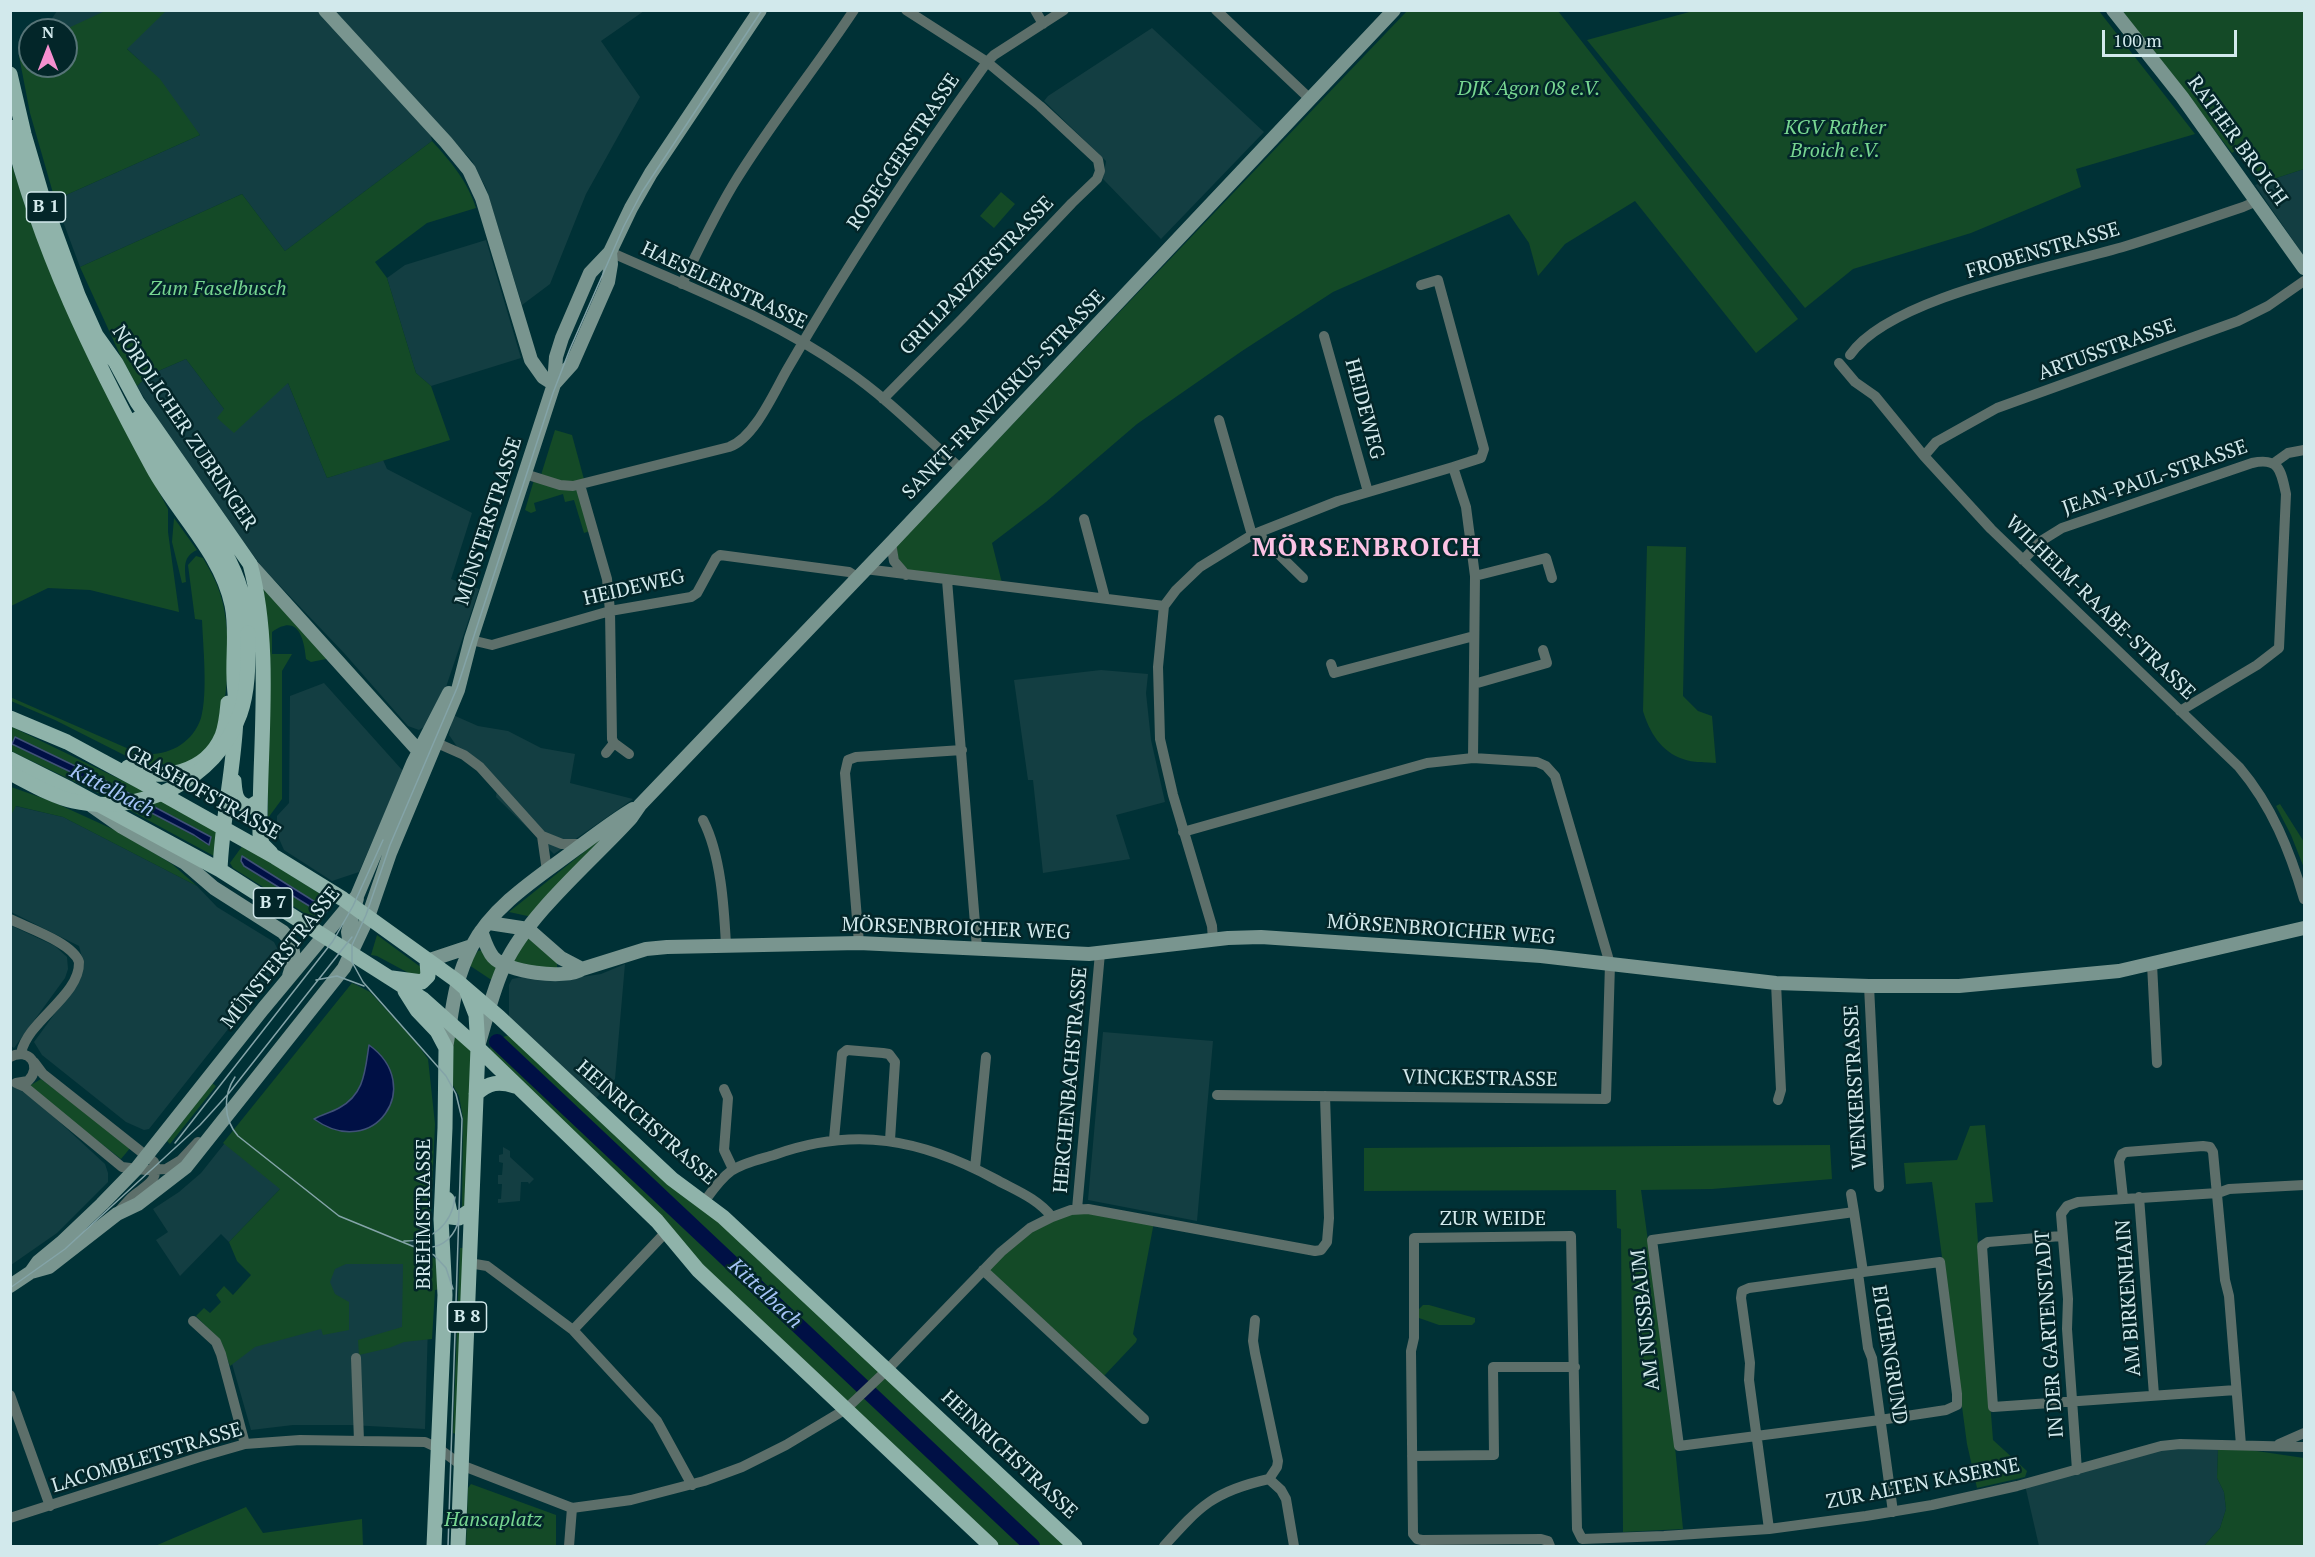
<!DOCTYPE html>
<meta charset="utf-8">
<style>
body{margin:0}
#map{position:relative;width:2315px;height:1557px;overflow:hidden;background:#003136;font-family:"PT Serif",serif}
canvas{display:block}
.frame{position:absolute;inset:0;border:12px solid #d2e9ec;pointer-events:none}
.north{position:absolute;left:18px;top:18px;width:60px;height:60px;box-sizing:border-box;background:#032629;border:2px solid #567477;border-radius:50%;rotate:0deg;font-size:16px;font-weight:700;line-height:24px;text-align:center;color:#d2e9ec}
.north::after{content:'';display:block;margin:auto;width:21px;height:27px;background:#f690d0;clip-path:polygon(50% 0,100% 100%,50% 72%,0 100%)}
.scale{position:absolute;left:2102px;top:30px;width:135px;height:27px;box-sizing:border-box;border:3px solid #d2e9ec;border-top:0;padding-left:8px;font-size:18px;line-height:21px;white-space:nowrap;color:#d2e9ec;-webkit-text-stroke:4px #032629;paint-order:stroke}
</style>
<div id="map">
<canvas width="2315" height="1557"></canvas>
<div class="frame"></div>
<div class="north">N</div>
<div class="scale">100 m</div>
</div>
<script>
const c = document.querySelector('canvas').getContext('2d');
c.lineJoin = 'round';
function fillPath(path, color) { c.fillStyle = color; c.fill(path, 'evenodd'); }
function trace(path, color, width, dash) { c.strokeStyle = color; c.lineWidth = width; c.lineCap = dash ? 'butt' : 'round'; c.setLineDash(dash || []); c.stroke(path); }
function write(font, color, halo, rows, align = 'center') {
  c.font = font + ' "PT Serif",serif'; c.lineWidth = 5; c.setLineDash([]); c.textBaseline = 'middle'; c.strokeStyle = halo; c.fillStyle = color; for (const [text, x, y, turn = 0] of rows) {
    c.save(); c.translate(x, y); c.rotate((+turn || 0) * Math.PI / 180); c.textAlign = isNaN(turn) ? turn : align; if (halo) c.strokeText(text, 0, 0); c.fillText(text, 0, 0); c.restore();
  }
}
const built = new Path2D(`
 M 57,11 L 317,11 L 429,128 L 432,141 L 285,251 L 242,194 L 80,267 L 55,200 L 200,135 L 138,59 L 95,19 L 65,30 L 44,30 Z
 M 335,11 L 644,11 L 601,41 L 640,97 L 586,194 L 550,284 L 522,305 L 486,188 L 472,161 Z
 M 1152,28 L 1264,132 L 1161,239 L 1103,179 L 1106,161 L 1044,101 L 1048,96 Z
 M 2304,169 L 2304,256 L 2255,185 Z
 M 486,240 L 521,358 L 431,386 L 416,373 L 387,278 L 405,265 Z
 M 186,359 L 224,409 L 288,383 L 327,478 L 383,460 L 387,469 L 472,513 L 451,579 L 479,589 L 446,687 L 427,725 L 419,730 L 408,726 L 344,653 L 262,567 L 187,467 L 137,386 L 149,375 Z
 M 1101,670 L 1148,674 L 1146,693 L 1151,740 L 1165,802 L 1116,815 L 1130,859 L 1043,873 L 1033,780 L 1028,780 L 1014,680 Z
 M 324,683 L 403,771 L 359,872 L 332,881 L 284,850 L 277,834 L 277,816 L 289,803 L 290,696 Z
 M 453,715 L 478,726 L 508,731 L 541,748 L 575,754 L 570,783 L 633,799 L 554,854 L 496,797 L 498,782 L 458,748 L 449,735 Z
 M 15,806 L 63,817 L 197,886 L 217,907 L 274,942 L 280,954 L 278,966 L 149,1129 L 144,1130 L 126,1122 L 42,1055 L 34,1042 L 80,979 L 82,957 L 79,946 L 11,912 L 10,815 Z
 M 10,925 L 55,946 L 67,957 L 68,969 L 65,978 L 14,1048 L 10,1045 Z
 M 625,964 L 615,1079 L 596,1098 L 509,1020 L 509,985 L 512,979 L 533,975 L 575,978 L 601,974 Z
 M 356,984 L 369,992 L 427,1227 L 429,1289 L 425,1429 L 350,1425 L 293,1425 L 251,1430 L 229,1353 L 280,1189 L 229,1242 L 221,1234 L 180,1276 L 156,1240 L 168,1232 L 153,1209 L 179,1192 L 201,1173 L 350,986 Z
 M 1103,1032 L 1213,1041 L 1197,1221 L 1088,1200 Z
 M 10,1083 L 39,1103 L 105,1164 L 108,1173 L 108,1182 L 57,1233 L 11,1265 Z
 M 503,1147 L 510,1151 L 510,1157 L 534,1179 L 529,1184 L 528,1182 L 521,1182 L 520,1201 L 498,1203 L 498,1199 L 501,1199 L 502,1184 L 498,1184 L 498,1175 L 502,1175 L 503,1163 L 499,1162 L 499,1155 L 503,1154 Z
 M 2158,1448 L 2218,1449 L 2217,1478 L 2224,1492 L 2226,1509 L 2220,1528 L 2204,1546 L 2039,1546 L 2025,1485 Z`);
const green = new Path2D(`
 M 105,11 L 166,11 L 127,49 L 160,79 L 200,135 L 55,200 L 30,113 L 19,56 L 30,49 L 30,66 L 66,66 L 66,30 L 64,30 Z
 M 1407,11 L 1558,11 L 1798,319 L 1756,353 L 1635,201 L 1565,244 L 1538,276 L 1529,243 L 1509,214 L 1333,292 L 1242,351 L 1137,424 L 1046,502 L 992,543 L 1002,583 L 911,572 L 902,567 L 895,553 L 897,545 Z
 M 1693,11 L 2099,11 L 2195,134 L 2076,169 L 2081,187 L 1971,233 L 1853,269 L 1805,308 L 1587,40 Z
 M 2122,11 L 2304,11 L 2304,169 L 2261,183 L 2247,142 L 2232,153 Z
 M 432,141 C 451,162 467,180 476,208 L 427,223 L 375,262 L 387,278 L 416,373 L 431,386 L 450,440 L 327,478 L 288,383 L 234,433 L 217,418 L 224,409 L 186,359 L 149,375 L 137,386 L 121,357 L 80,267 L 242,194 L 285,251 Z
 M 10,159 L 29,218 L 58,289 L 110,400 L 168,509 L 168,532 L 179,612 L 90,590 L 48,588 L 11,606 Z
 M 1001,192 L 1015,204 L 994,228 L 980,216 Z
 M 555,430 L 572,435 L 585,483 L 573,485 L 541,475 Z
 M 534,480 L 578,490 L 590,531 L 584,533 L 574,500 L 565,502 L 563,494 L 534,503 L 536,511 L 531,513 L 525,510 Z
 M 174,518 L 197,550 C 182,557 185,568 186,582 L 182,583 L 172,542 Z
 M 1647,546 L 1686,547 L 1683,696 L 1698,711 L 1712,716 L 1716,763 C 1706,762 1693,763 1683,759 C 1661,752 1649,731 1643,711 Z
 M 196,556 L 203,558 C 211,572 218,584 222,600 C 232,636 232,727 202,755 C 195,761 174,767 165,771 L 165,764 L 151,766 L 132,759 L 55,720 L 11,701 L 10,697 L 138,753 C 165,758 192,745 201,718 C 208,693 203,646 202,620 L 195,619 L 188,565 Z
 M 260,581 L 331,658 L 311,662 L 306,659 C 304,638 298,613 272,632 L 272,654 L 292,654 L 282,671 L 282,799 L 268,818 L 268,622 Z
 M 10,726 L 173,805 L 218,831 L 214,856 L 98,793 L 11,751 Z
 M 11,787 L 51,801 L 119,832 L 172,864 L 197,886 L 63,817 L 16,806 L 11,815 Z
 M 2280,804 L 2304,842 L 2304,868 L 2291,835 L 2276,806 Z
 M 599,840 L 602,844 L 532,917 L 509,912 Z
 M 243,845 L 333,902 L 320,923 L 233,868 L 230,863 Z
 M 377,935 L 422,968 L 423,974 L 416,977 L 377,956 L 371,955 Z
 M 525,935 L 557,963 L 557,968 L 510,967 Z
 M 482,950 L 500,966 L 493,981 L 469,965 L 478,951 Z
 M 352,983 L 370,992 L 415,1041 L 428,1059 L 435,1124 L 430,1233 L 424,1237 L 410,1240 L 409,1245 L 438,1260 L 440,1289 L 435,1290 L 432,1339 L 404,1342 L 389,1348 L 359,1355 L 358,1340 L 402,1327 L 403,1264 L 346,1264 L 335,1269 L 330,1282 L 335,1294 L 349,1302 L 349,1330 L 323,1335 L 321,1329 L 255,1347 L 230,1366 L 221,1342 L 196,1316 L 204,1308 L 210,1313 L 221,1302 L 216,1295 L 224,1286 L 233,1295 L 251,1275 L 237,1261 L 229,1242 L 280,1189 L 223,1143 Z
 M 453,1035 L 472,1048 L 469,1204 L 462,1211 L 463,1118 L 459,1096 L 451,1082 Z
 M 510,1035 L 703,1203 L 1073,1546 L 993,1546 L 699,1269 L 487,1054 C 491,1043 499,1037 510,1035 Z
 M 41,1079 L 131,1147 L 121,1159 L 31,1089 L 31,1085 Z
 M 212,1083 L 216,1086 L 170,1144 L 167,1141 Z
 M 1985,1125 L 1993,1202 L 1975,1203 L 1993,1440 L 2027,1471 L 2025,1477 L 1977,1488 L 1967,1444 L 1932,1182 L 1906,1184 L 1904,1163 L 1957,1160 L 1970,1126 Z
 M 1830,1145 L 1832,1179 L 1712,1189 L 1641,1190 L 1672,1416 L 1683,1529 L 1623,1532 L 1621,1229 L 1617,1228 L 1616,1190 L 1364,1191 L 1364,1148 Z
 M 1077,1210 L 1154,1222 L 1133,1334 L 1137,1339 L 1136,1342 L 1102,1378 L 986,1269 L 1031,1229 Z
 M 460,1248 L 465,1248 L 458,1435 L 453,1433 Z
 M 1423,1305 L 1429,1305 L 1475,1318 L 1475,1322 L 1472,1325 L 1439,1325 L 1419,1318 L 1418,1310 Z
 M 2218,1449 L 2243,1449 L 2304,1458 L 2304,1546 L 2204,1546 L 2220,1528 L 2226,1509 L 2224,1492 L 2217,1478 Z
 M 471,1484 L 556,1515 L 556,1546 L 466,1546 L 468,1488 Z
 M 246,1507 L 263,1533 L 362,1519 L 363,1546 L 155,1546 Z`);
const water = new Path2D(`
 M 15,737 L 100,778 L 211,837 L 209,845 L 194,835 L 94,783 L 12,744 Z
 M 242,856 L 328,910 L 324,915 L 244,866 L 241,861 Z
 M 369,1045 C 426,1086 374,1162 314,1119 C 323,1114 330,1113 339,1108 C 365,1094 365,1070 369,1045 Z`);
const river = new Path2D(`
 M 497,1042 L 1032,1546`);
const street = new Path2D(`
 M 1035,10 L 1043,24
 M 1216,10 L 1310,99
 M 610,252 C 691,288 774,319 846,370 C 887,398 923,435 960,468
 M 682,284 C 698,250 714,217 733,185 C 770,124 815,69 854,10
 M 1421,285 L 1438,280 L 1484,449 L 1481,458 L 1453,467 L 1466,507 L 1475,576 L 1473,758
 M 1324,336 L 1368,492
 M 1850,355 C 1891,296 2057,267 2126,246 C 2165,234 2204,220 2243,207 L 2257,201
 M 1839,363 L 1855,382 L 1875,396 L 1924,456 L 1991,529 L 2239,767 C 2272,806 2290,851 2304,899
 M 883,399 L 962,319 L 1072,203 L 1097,179 L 1100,171 L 1098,160 L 1040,106 L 987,62 L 906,10
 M 1219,420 L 1252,535
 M 1924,456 L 1936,442 L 1997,408 L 2238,321 L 2268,306 L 2304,281
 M 2274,463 L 2288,453 L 2304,450
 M 525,474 L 560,485 L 573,486 L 729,447 C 755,438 775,390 788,368 C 849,262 916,161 987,62 L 994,55 L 1064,10
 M 580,485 L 607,579 L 610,611 L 612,739 L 614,743 L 629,754
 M 1084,519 L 1105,598
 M 1257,533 L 1303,578
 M 891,543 L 894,561 L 906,575
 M 2023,560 L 2041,541 L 2062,528 L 2252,463 C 2279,457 2281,470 2286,494 L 2279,648 L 2257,665 L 2180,711
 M 865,569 L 1164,606
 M 1475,576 L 1546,558 L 1552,578
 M 947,580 L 977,948
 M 471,640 L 492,645 L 610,611 L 691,597 L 697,593 L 716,558 L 720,555 L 849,572 L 857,577
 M 1331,664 L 1334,673 L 1474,636
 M 1474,684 L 1547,663 L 1543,650
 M 437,743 L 464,755 L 480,767 L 542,836 L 562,844 L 583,844
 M 606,753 L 614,743
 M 703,820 C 721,855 724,907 726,945
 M 1183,832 L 1427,763 L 1473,758 L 1537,762 L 1546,766 L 1555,776 L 1610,964 L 1606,1099 L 1217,1095
 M 542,836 L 547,871
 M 10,919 C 28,928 73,943 79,962 C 80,996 28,1020 21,1053
 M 1213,940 L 1212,926 L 1173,795 L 1160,739 L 1158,667 L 1164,606 L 1176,590 L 1200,567 L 1252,535 L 1338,501 L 1453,467
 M 859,943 L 845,773 L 848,760 L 856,757 L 962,750
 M 2152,964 L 2157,1063
 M 1776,983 L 1781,1090 L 1778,1100
 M 1869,986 L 1879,1187
 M 10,1057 C 29,1047 43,1066 28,1081 L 16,1083
 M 34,1062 L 43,1074 L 154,1162 C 160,1181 145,1186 133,1196 C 128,1200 124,1206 119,1211
 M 16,1083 L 25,1087 L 122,1167 L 146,1170 L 166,1169 L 181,1160 L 198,1142
 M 724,1089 L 728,1098 L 724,1150 L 733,1169
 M 834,1139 L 842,1054 L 847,1050 L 883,1053 L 889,1054 L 895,1062 L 890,1140
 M 975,1168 L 986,1057
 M 1851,1194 L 1854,1212
 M 2139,1197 L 2154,1395
 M 2123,1198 L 2119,1161 L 2122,1154 L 2126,1152 L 2203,1146 L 2210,1147 L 2213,1152 L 2225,1280 L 2229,1296 L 2241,1445
 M 704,1202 C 712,1191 720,1179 731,1171 C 742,1163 761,1159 774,1155 C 855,1126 921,1139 995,1179 C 1015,1190 1037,1198 1052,1217
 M 1077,1209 L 1100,953
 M 2061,1236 L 1988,1242 L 1982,1246 L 1993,1407 L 2236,1390
 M 469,1263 L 487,1266 L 573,1330 L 657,1421 L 692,1485
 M 983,1270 L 1144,1419
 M 1858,1273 L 1863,1272 L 1940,1262 L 1957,1394 L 1957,1405 L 1946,1410 L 1880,1420 L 1679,1446 L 1652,1240 L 1854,1212 L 1863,1272
 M 1255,1320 L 1253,1341 L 1255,1353 L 1278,1461 L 1277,1467 L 1269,1479
 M 193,1321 L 216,1342 L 221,1354 L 245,1444
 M 573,1330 L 666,1232
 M 356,1358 L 359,1441
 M 10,1395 L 50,1506
 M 2279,1444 L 2304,1433
 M 1412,1456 L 1494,1455 L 1493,1367 L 1575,1367
 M 2077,1470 L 2067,1329 L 2068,1299 L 2061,1214 L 2067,1206 L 2078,1202 L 2218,1193 L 2229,1189 L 2304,1185
 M 10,1518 L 200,1457 L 245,1444 L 300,1440 L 425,1442 L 438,1448 L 461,1465 L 572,1508 L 631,1500 L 704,1481 L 742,1467 L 786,1445 L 846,1409 L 887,1370 L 1001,1252 L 1030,1228 L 1052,1217 L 1071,1210 L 1088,1209 L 1315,1251 L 1321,1250 L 1327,1242 L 1329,1218 L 1325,1096
 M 1769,1529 L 1749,1380 L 1750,1363 L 1741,1298 L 1742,1291 L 1749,1288 L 1858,1273 L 1868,1348 L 1872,1358 L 1893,1512
 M 569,1546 L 572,1508
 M 1164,1546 C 1200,1506 1214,1491 1269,1479 L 1281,1490 L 1286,1499 L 1294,1546
 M 1550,1546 L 1548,1541 L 1541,1539 L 1422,1540 L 1417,1539 L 1413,1534 L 1411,1351 L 1414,1338 L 1414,1238 L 1571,1236 L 1577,1529 L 1582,1539 L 1664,1536 L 1769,1529 L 1866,1516 L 1932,1505 L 2017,1486 L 2161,1446 L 2180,1444 L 2304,1447`);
const secondary = new Path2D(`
 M 325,10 L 446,142 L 469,170 L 482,198 L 531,360 L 543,377 L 554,384
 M 2113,10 L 2182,97 L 2304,268
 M 554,384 L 572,364 L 608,282 L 611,264 L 610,252
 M 250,564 L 424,757
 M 92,806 L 122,827 L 185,863 L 214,888 L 283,932 C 296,945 295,959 289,976
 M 489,923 L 528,929 L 561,958 L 582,969
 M 481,931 C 484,939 487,950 493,957 C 506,972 565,980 582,969 L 646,949 L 667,947 L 859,943 L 1089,954 L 1228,938 L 1261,937 L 1541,956 L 1776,983 L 1869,986 L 1959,986 L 2119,971 L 2304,928
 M 351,952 L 348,932 L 357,898
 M 427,961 L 472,946
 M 479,1043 C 487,1017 493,989 505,964 C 530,912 592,861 631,818 L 640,805 L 891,543 L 1394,10
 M 446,1048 C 453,1009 453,983 472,946 C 493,905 540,876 576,849 C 594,836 613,821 633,809
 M 31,1272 L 38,1262 L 61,1243 L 102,1204 L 136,1169 L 263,1009 L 357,896 L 413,763 L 449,693
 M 10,1286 L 31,1272 L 49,1267 L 117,1214 L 138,1204 L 186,1167 L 344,968 L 368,917 L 390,853 L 458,690 L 471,639 L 554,384 L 556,357 L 562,338 L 590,273 L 610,252 L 631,208 L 651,173 L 760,10`);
const primary = new Path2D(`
 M 10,74 L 24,134 L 43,199 L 78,295 L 96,335 L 116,363 L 137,402 L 250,564 C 273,647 259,747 260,834 L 262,844 L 271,853
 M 10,127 C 39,248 94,359 153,468 C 178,514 221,553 232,605 C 237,629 233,653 234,677 C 234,690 237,704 236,718 C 234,769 222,819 220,870
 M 137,419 L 224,551 C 240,580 245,600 248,633
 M 10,718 L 67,742 L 141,782 L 275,857 L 343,899 L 457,981 L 499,1017 L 672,1179 L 723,1217 L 1075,1546
 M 10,759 L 70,789 L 220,870 L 423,999 L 478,1048 L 657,1221 L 698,1270 L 991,1546
 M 128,767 C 161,783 206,773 222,736 C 226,726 227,714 228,703
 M 234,781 C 235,793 235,804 250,807 L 259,801
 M 392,978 L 422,982 L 428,976 L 427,961
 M 405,991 L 417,1010 L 437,1031 L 446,1048 L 445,1128 L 441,1219 L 445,1295 L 434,1546
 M 476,1094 C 489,1082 499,1081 515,1086
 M 447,1199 L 451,1217 L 459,1218 L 471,1210
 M 458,1546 L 478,1048 L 476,1015 L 467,992`);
const tram = new Path2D(`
 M 316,980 L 337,976 L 364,986
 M 235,1077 C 223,1095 223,1119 238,1136 L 339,1216 L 434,1255 L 446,1268 L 453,1289
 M 175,1143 L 333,941 L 353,906 L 383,840
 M 404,1241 C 432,1242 452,1224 455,1197
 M 419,1247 C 438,1250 452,1241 458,1223
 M 10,1288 L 65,1249 L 200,1125 L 229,1093 L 352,937
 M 448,1546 L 462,1119 L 456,1094 L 446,1076 L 363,982 L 352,962 L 352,945 L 366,915 L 390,845 L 457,688 L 553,393 L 570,349 L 624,226 L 642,192 L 762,10`);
const primaryBridge = new Path2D(`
 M 10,773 C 30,783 51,796 73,801 C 140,816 216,781 240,714 C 249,688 248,660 248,633`);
const shields = [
 [46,207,39],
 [273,903,39],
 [467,1317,39]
];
const shieldNames = [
 ["B 1",46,207],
 ["B 7",273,903],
 ["B 8",467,1317]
];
const parkNames = [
 ["DJK Agon 08 e.V.",1529,89],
 ["KGV Rather",1835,128],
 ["Broich e.V.",1835,151],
 ["Zum Faselbusch",218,289],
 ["Hansaplatz",493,1520]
];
const streetNames = [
 ["RATHER BROICH",2237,141,54],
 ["ROSEGGERSTRASSE",904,152,-56],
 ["FROBENSTRASSE",2043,251,-16],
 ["GRILLPARZERSTRASSE",977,276,-46],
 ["HAESELERSTRASSE",724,286,25],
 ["ARTUSSTRASSE",2107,350,-20],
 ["SANKT-FRANZISKUS-STRASSE",1004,395,-46],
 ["HEIDEWEG",1364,409,75],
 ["NÖRDLICHER ZUBRINGER",184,428,56],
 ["JEAN-PAUL-STRASSE",2155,478,-19],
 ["MÜNSTERSTRASSE",489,521,-72],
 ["HEIDEWEG",634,588,-13],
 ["WILHELM-RAABE-STRASSE",2100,608,44],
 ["GRASHOFSTRASSE",203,793,29],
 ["MÖRSENBROICHER WEG",956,929,2],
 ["MÖRSENBROICHER WEG",1441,930,4],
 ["MÜNSTERSTRASSE",281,958,-51],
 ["VINCKESTRASSE",1480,1079,1],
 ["HERCHENBACHSTRASSE",1071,1080,-85],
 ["WENKERSTRASSE",1856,1087,-93],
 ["HEINRICHSTRASSE",646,1123,41],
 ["BREHMSTRASSE",424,1214,-90],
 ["ZUR WEIDE",1493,1219],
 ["AM BIRKENHAIN",2129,1298,-94],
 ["AM NUSSBAUM",1646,1320,-96],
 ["IN DER GARTENSTADT",2050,1334,-94],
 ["EICHENGRUND",1889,1355,81],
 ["HEINRICHSTRASSE",1009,1455,43],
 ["LACOMBLETSTRASSE",147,1458,-17],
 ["ZUR ALTEN KASERNE",1923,1484,-11]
];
const waterNames = [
 ["Kittelbach",112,791,27],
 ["Kittelbach",765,1294,43]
];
const districtNames = [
 ["MÖRSENBROICH",1367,549]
];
fillPath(built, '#133e42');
fillPath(green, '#144a27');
fillPath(water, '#001045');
trace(water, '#3f5177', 1.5);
trace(river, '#001045', 16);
trace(street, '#5d6f6a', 10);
trace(secondary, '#79958f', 14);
trace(primary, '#8fb3aa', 15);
trace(tram, '#84a4a8', 1.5);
trace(primaryBridge, '#8fb3aa', 15);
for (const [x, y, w] of shields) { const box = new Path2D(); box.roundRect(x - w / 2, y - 15, w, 30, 4.5); c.fillStyle = '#032629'; c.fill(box); trace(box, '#d2e9ec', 1.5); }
write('bold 18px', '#d2e9ec', null, shieldNames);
write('italic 20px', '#77d691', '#032629', parkNames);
write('20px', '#d2e9ec', '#032629', streetNames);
write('italic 21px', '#a6c4f8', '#032629', waterNames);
c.letterSpacing = '1.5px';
write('bold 26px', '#fcc2e4', '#032629', districtNames);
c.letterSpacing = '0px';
</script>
